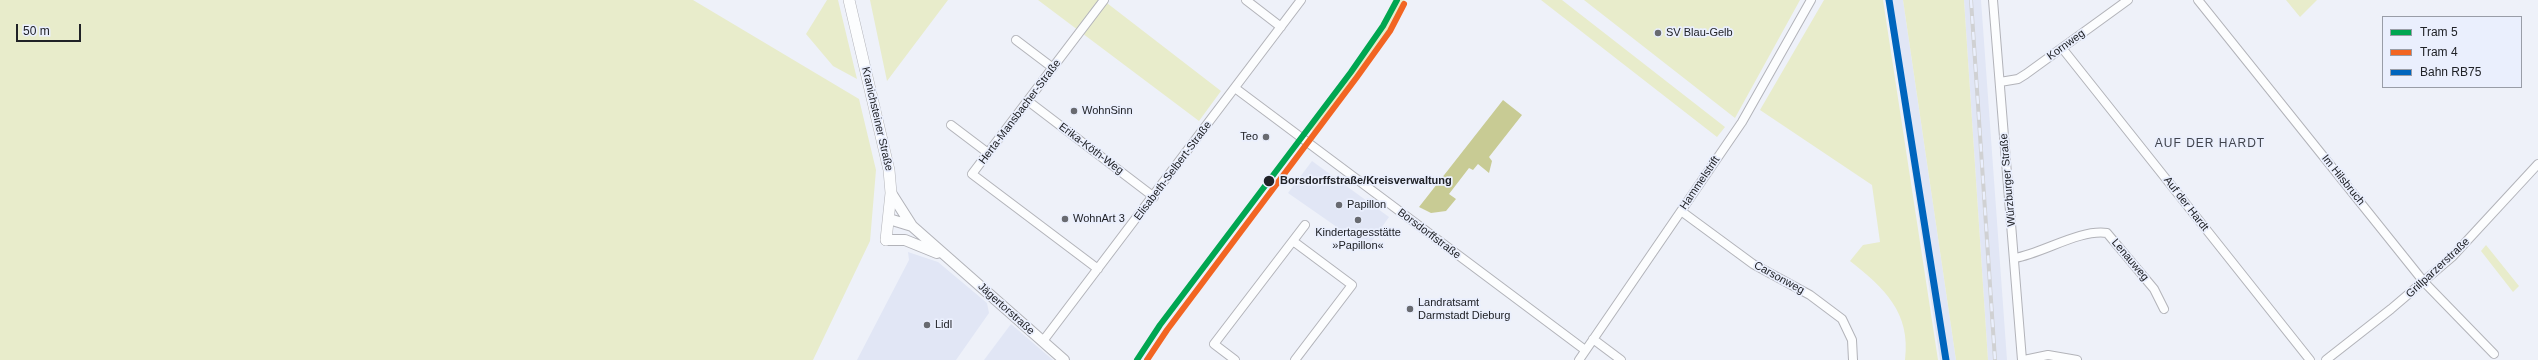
<!DOCTYPE html>
<meta charset="utf-8">
<style>
body{margin:0}
#map{position:relative;width:2538px;height:360px;overflow:hidden;background:#eef1f9;font-family:Helvetica,sans-serif}
canvas{display:block}
.legend{position:absolute;left:2382px;top:16px;width:140px;height:72px;box-sizing:border-box;background:#eaeffd;border:1px solid #999da7;margin:0;padding:5px 7px;list-style:none;font-size:12px;color:#202227}
.legend li{display:flex;align-items:center;gap:8px;height:20px}
.legend b{width:20px;border:1px solid #999da7}
.scale{position:absolute;left:16px;top:24px;width:65px;height:18px;box-sizing:border-box;border:2px solid #202227;border-top:0;padding-left:5px;font-size:12px;line-height:14px;white-space:nowrap;color:#202227;-webkit-text-stroke:3px #eaeffd;paint-order:stroke}
</style>
<div id="map">
<canvas width="2538" height="360"></canvas>
<ul class="legend">
<li><b style="height:5px;background:#00a651"></b>Tram 5</li>
<li><b style="height:5px;background:#f26522"></b>Tram 4</li>
<li><b style="height:5px;background:#0065bd"></b>Bahn RB75</li>
</ul>
<div class="scale">50 m</div>
</div>
<script>
const c = document.querySelector('canvas').getContext('2d');
c.lineJoin = 'round';
function fillPath(path, color) { c.fillStyle = color; c.fill(path, 'evenodd'); }
function trace(path, color, width, dash) { c.strokeStyle = color; c.lineWidth = width; c.lineCap = dash ? 'butt' : 'round'; c.setLineDash(dash || []); c.stroke(path); }
function write(font, color, halo, rows, align = 'center') {
  c.font = font + ' Helvetica,sans-serif'; c.lineWidth = 3.5; c.setLineDash([]); c.textBaseline = 'middle'; c.strokeStyle = halo; c.fillStyle = color; for (const [text, x, y, turn = 0] of rows) {
    c.save(); c.translate(x, y); c.rotate((+turn || 0) * Math.PI / 180); c.textAlign = isNaN(turn) ? turn : align; if (halo) c.strokeText(text, 0, 0); c.fillText(text, 0, 0); c.restore();
  }
}
const built = new Path2D(`
 M 1886,0 L 1903,0 L 1956,360 L 1940,360 Z
 M 1964,0 L 1981,0 L 2007,360 L 1988,360 Z
 M 1312,161 L 1389,217 L 1367,248 L 1288,193 Z
 M 908,252 L 938,262 L 987,303 L 989,313 L 956,360 L 857,360 L 909,260 Z
 M 1011,324 L 1053,360 L 984,360 Z`);
const green = new Path2D(`
 M 0,0 L 693,0 L 859,99 L 876,170 L 870,241 L 813,360 L 0,360 Z
 M 827,0 L 838,0 L 857,79 L 833,66 L 806,34 Z
 M 870,0 L 948,0 L 887,81 Z
 M 1038,0 L 1103,0 L 1221,91 L 1199,121 Z
 M 1393,0 L 1405,0 L 1377,48 L 1314,132 L 1307,126 C 1337,86 1372,46 1393,0 Z
 M 1541,0 L 1562,0 L 1725,127 L 1717,137 Z
 M 1584,0 L 1800,0 L 1735,118 Z
 M 1824,0 L 1883,0 L 1938,360 L 1905,360 C 1911,312 1884,288 1850,261 L 1863,245 L 1880,242 L 1872,185 L 1760,110 Z
 M 1903,0 L 1964,0 L 1988,360 L 1956,360 Z
 M 2286,0 L 2317,0 L 2300,17 Z
 M 2486,245 L 2519,286 L 2513,292 L 2481,251 Z`);
const water = new Path2D(`
 M 1503,100 L 1522,115 L 1489,157 L 1492,161 L 1489,173 L 1478,164 L 1473,170 L 1469,168 L 1449,194 L 1456,199 L 1446,211 L 1431,213 L 1419,207 Z`);
const minor = new Path2D(`
 M 1246,0 L 1281,27
 M 1993,0 L 2022,360
 M 2198,0 L 2424,282 L 2494,354
 M 1016,40 L 1053,68
 M 2062,48 L 2310,360
 M 2000,82 L 2018,79 L 2026,74 L 2128,0
 M 1235,88 L 1585,350
 M 1028,101 L 1154,197
 M 951,125 L 988,153
 M 1681,211 L 1753,264 L 1810,295 L 1842,319 L 1852,340 L 1853,360
 M 1293,241 L 1352,285 L 1295,360
 M 2015,258 C 2043,253 2080,229 2107,233 L 2154,289 L 2164,309
 M 1098,269 L 972,174 L 1104,0
 M 1593,339 L 1621,360
 M 1043,341 L 1301,0
 M 1235,360 L 1214,344 L 1305,225
 M 1579,360 L 1742,122 L 1811,0
 M 2024,360 L 2048,355 L 2077,360
 M 2326,360 L 2391,309 L 2452,257 L 2538,164`);
const tertiary = new Path2D(`
 M 891,193 L 912,226 L 1064,360
 M 889,219 L 912,226
 M 886,240 L 905,240 L 937,253`);
const secondary = new Path2D(`
 M 849,0 L 889,170 L 891,193 L 886,240`);
const rail = new Path2D(`
 M 1971,0 L 1995,360`);
const rail1 = new Path2D(`
 M 1889,0 L 1946,360`);
const tram1 = new Path2D(`
 M 1137,360 L 1160,325 L 1351,72 L 1383,26 L 1397,0`);
const tram2 = new Path2D(`
 M 1147,360 L 1167,330 L 1357,77 L 1390,31 L 1404,4`);
const markers = [
 [1658,33,4,"#686a70"],
 [1074,111,4,"#686a70"],
 [1266,137,4,"#686a70"],
 [1269,181,6,"#202227"],
 [1339,205,4,"#686a70"],
 [1065,219,4,"#686a70"],
 [1358,220,4,"#686a70"],
 [1410,309,4,"#686a70"],
 [927,325,4,"#686a70"]
];
const poiNames = [
 ["SV Blau-Gelb",1666,33],
 ["WohnSinn",1082,111],
 ["Teo",1258,137,"right"],
 ["Papillon",1347,205],
 ["WohnArt 3",1073,219],
 ["Kindertagesstätte",1358,233,"center"],
 ["»Papillon«",1358,246,"center"],
 ["Landratsamt",1418,303],
 ["Darmstadt Dieburg",1418,316],
 ["Lidl",935,325]
];
const streetNames = [
 ["Kornweg",2066,45,-36],
 ["Herta-Mansbacher-Straße",1020,112,-53],
 ["Kranichsteiner Straße",877,119,77],
 ["Erika-Köth-Weg",1091,149,37],
 ["Elisabeth-Selbert-Straße",1173,171,-53],
 ["Würzburger Straße",2008,180,-95],
 ["Im Hilsbruch",2343,180,51],
 ["Hammelstrift",1700,183,-56],
 ["Auf der Hardt",2186,204,52],
 ["Borsdorffstraße",1429,234,37],
 ["Lenauweg",2130,260,50],
 ["Grillparzerstraße",2438,268,-43],
 ["Carsonweg",1779,278,29],
 ["Jägertorstraße",1006,309,42]
];
const stopNames = [
 ["Borsdorffstraße/Kreisverwaltung",1280,181]
];
const neighbourhoodNames = [
 ["AUF DER HARDT",2210,144]
];
fillPath(built, '#e1e6f5');
fillPath(green, '#e8eccb');
fillPath(water, '#c8cb94');
trace(minor, '#b2b3b9', 10);
trace(tertiary, '#b2b3b9', 12);
trace(secondary, '#b2b3b9', 12);
trace(minor, '#fcfdfe', 8);
trace(tertiary, '#fcfdfe', 10);
trace(secondary, '#fcfdfe', 11);
trace(rail, '#d0d1d3', 4);
trace(rail, '#eaeffd', 2.5, [8]);
trace(rail1, '#0065bd', 7);
trace(tram1, '#00a651', 6);
trace(tram2, '#f26522', 6);
for (const [x, y, r, color] of markers) { const dot = new Path2D(); dot.arc(x, y, r, 0, 2 * Math.PI); c.fillStyle = color; c.fill(dot); trace(dot, '#eaeffd', 1.5); }
write('11px', '#202227', '#eaeffd', poiNames, 'left');
write('11px', '#202227', '#eaeffd', streetNames);
write('bold 11px', '#202227', '#eaeffd', stopNames, 'left');
c.letterSpacing = '1px';
write('12px', '#40444e', '#eaeffd', neighbourhoodNames);
c.letterSpacing = '0px';
</script>
